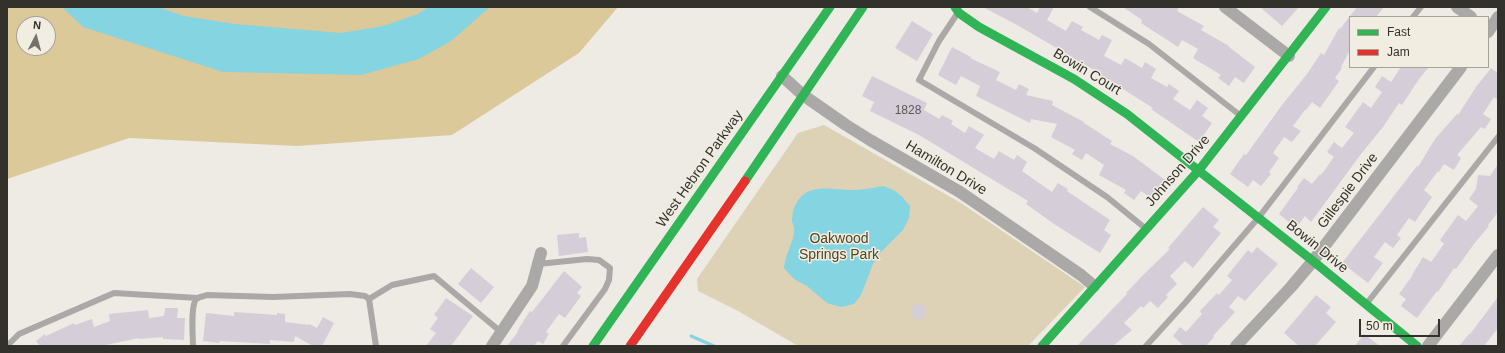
<!DOCTYPE html>
<style>
body{margin:0}
#map{position:relative;width:1505px;height:353px;overflow:hidden;background:#eeebe4;font-family:Helvetica,sans-serif}
canvas{display:block}
.frame{position:absolute;inset:0;border:8px solid #32312c;pointer-events:none}
.legend{position:absolute;left:1349px;top:16px;width:140px;height:52px;box-sizing:border-box;background:#f1ede1;border:1px solid #a5a299;margin:0;padding:5px 7px;list-style:none;font-size:12px;color:#32312c}
.legend li{display:flex;align-items:center;gap:8px;height:20px}
.legend b{width:20px;border:1px solid #a5a299}
.north{position:absolute;left:16px;top:16px;width:40px;height:40px;box-sizing:border-box;background:#f1ede1;border:1px solid #a5a299;border-radius:50%;rotate:6deg;font-size:11px;font-weight:700;line-height:16px;text-align:center;color:#32312c}
.north::after{content:'';display:block;margin:auto;width:14px;height:18px;background:#74726c;clip-path:polygon(50% 0,100% 100%,50% 72%,0 100%)}
.scale{position:absolute;left:1359px;top:319px;width:81px;height:18px;box-sizing:border-box;border:2px solid #32312c;border-top:0;padding-left:5px;font-size:12px;line-height:14px;white-space:nowrap;color:#32312c;-webkit-text-stroke:3px #f1ede1;paint-order:stroke}
</style>
<div id="map">
<canvas width="1505" height="353"></canvas>
<div class="frame"></div>
<ul class="legend">
<li><b style="height:5px;background:#30b455"></b>Fast</li>
<li><b style="height:5px;background:#e5322d"></b>Jam</li>
</ul>
<div class="north">N</div>
<div class="scale">50 m</div>
</div>
<script>
const c = document.querySelector('canvas').getContext('2d');
c.lineJoin = 'round';
function fillPath(path, color) { c.fillStyle = color; c.fill(path, 'evenodd'); }
function trace(path, color, width, dash) { c.strokeStyle = color; c.lineWidth = width; c.lineCap = dash ? 'butt' : 'round'; c.setLineDash(dash || []); c.stroke(path); }
function write(font, color, halo, rows, align = 'center') {
  c.font = font + ' Helvetica,sans-serif'; c.lineWidth = 3; c.setLineDash([]); c.textBaseline = 'middle'; c.strokeStyle = halo; c.fillStyle = color; for (const [text, x, y, turn = 0] of rows) {
    c.save(); c.translate(x, y); c.rotate((+turn || 0) * Math.PI / 180); c.textAlign = isNaN(turn) ? turn : align; if (halo) c.strokeText(text, 0, 0); c.fillText(text, 0, 0); c.restore();
  }
}
const green = new Path2D(`
 M 824,125 L 961,203 L 1085,287 L 1028,346 L 798,346 L 738,311 L 698,291 L 697,279 L 798,133 Z`);
const forest = new Path2D(`
 M 7,7 L 618,7 L 579,53 L 452,135 L 297,146 L 129,138 L 7,179 ZM 24,24 L 48,24 L 48,48 L 24,48 Z`);
const water = new Path2D(`
 M 62,7 L 158,7 L 184,16 L 235,24 L 341,33 L 383,26 L 418,14 L 428,7 L 490,7 L 451,41 L 419,59 L 361,75 L 223,72 L 83,27 Z
 M 883,186 C 898,191 900,194 910,206 L 909,218 L 903,230 L 879,254 L 873,264 L 861,295 L 854,304 L 841,307 L 827,303 L 807,286 L 794,279 L 784,268 C 785,256 792,245 794,233 C 795,229 793,225 792,221 C 792,217 793,209 795,206 C 806,181 831,190 852,190 C 863,190 873,188 883,186 Z`);
const stream = new Path2D(`
 M 691,336 L 714,346`);
const building = new Path2D(`
 M 983,7 L 1027,7 L 1037,13 L 1040,7 L 1054,7 L 1047,20 L 1066,31 L 1072,21 L 1083,27 L 1081,30 L 1099,40 L 1102,35 L 1112,40 L 1104,56 L 1121,65 L 1125,58 L 1142,68 L 1145,62 L 1156,69 L 1151,78 L 1167,87 L 1169,84 L 1179,91 L 1173,99 L 1190,110 L 1197,100 L 1208,108 L 1202,116 L 1212,123 L 1199,142 L 1151,109 L 1153,108 L 1099,74 L 1100,73 L 1074,59 L 1074,58 L 1017,25 Z
 M 1123,7 L 1179,7 L 1177,11 L 1204,26 L 1201,30 L 1229,46 L 1229,47 L 1255,67 L 1244,83 L 1235,77 L 1229,86 L 1218,78 L 1221,75 L 1193,58 L 1198,49 L 1182,40 L 1178,47 L 1141,23 L 1142,20 Z
 M 1260,7 L 1299,7 L 1282,26 Z
 M 1357,7 L 1384,7 L 1376,17 L 1350,17 L 1350,50 L 1341,67 L 1342,68 L 1335,78 L 1339,81 L 1320,108 L 1312,102 L 1306,110 L 1305,110 L 1293,126 L 1301,131 L 1292,142 L 1284,137 L 1273,153 L 1279,158 L 1269,172 L 1271,174 L 1261,186 L 1253,180 L 1248,187 L 1230,174 L 1244,154 L 1246,155 L 1282,105 L 1307,74 L 1321,53 L 1324,55 L 1339,28 L 1340,29 Z
 M 912,21 L 933,34 L 917,61 L 895,48 Z
 M 952,47 L 971,57 L 970,58 L 1000,72 L 996,80 L 1016,90 L 1019,84 L 1029,89 L 1026,95 L 1053,101 L 1052,105 L 1084,122 L 1084,123 L 1112,141 L 1110,144 L 1133,156 L 1165,180 L 1151,198 L 1141,191 L 1134,200 L 1124,193 L 1126,190 L 1099,175 L 1104,165 L 1086,153 L 1082,160 L 1072,154 L 1075,150 L 1051,137 L 1057,124 L 1031,119 L 1030,123 L 976,96 L 980,86 L 961,76 L 956,85 L 938,75 Z
 M 1401,67 L 1429,67 L 1419,79 L 1402,105 L 1399,103 L 1383,127 L 1361,154 L 1311,222 L 1305,216 L 1296,228 L 1279,214 L 1298,188 L 1297,187 L 1304,178 L 1312,184 L 1320,174 L 1321,175 L 1334,157 L 1327,152 L 1334,142 L 1342,148 L 1354,133 L 1345,127 L 1363,102 L 1371,108 L 1382,92 L 1375,87 L 1382,76 L 1391,82 Z
 M 1491,68 L 1498,73 L 1498,100 L 1494,97 L 1483,114 L 1491,119 L 1485,129 L 1481,127 L 1457,155 L 1461,158 L 1454,170 L 1444,164 L 1439,172 L 1438,171 L 1424,190 L 1432,197 L 1415,222 L 1409,218 L 1397,235 L 1401,238 L 1393,248 L 1385,242 L 1374,257 L 1383,263 L 1368,283 L 1342,263 L 1417,166 L 1418,167 L 1435,139 L 1457,114 L 1458,115 L 1476,87 Z
 M 872,76 L 927,103 L 924,110 L 939,119 L 942,115 L 953,121 L 951,124 L 965,133 L 969,126 L 984,135 L 975,148 L 994,159 L 999,151 L 1014,160 L 1017,155 L 1027,162 L 1022,171 L 1052,192 L 1058,183 L 1068,189 L 1067,191 L 1110,220 L 1104,230 L 1111,235 L 1100,253 L 1054,224 L 1026,204 L 1028,201 L 919,135 L 870,111 L 874,102 L 862,96 Z
 M 1498,164 L 1498,212 L 1488,225 L 1489,226 L 1474,244 L 1456,269 L 1454,268 L 1438,292 L 1437,291 L 1417,318 L 1401,306 L 1406,299 L 1399,294 L 1412,276 L 1412,275 L 1423,257 L 1431,262 L 1444,244 L 1440,240 L 1458,215 L 1466,221 L 1478,206 L 1469,199 L 1476,189 L 1478,175 L 1490,176 Z
 M 1203,207 L 1219,220 L 1213,227 L 1221,233 L 1193,268 L 1185,261 L 1170,276 L 1177,284 L 1166,295 L 1168,297 L 1158,308 L 1150,301 L 1143,308 L 1141,306 L 1124,323 L 1132,330 L 1113,346 L 1077,346 L 1127,294 L 1126,293 L 1143,275 L 1170,249 L 1168,248 Z
 M 579,233 L 579,238 L 586,237 L 588,252 L 559,256 L 557,235 Z
 M 1257,247 L 1278,264 L 1245,301 L 1238,296 L 1229,307 L 1235,312 L 1213,336 L 1214,337 L 1206,346 L 1184,346 L 1173,336 L 1180,327 L 1186,332 L 1202,314 L 1200,311 L 1217,293 L 1219,295 L 1232,280 L 1227,276 L 1248,250 L 1252,253 Z
 M 471,268 L 494,287 L 481,303 L 458,284 Z
 M 564,271 L 582,287 L 577,293 L 581,296 L 565,318 L 559,314 L 546,332 L 549,334 L 543,344 L 538,341 L 534,346 L 507,346 L 517,333 L 519,328 L 530,311 L 532,312 Z
 M 1316,295 L 1331,307 L 1326,313 L 1336,322 L 1315,346 L 1299,346 L 1284,333 Z
 M 1498,297 L 1498,328 L 1484,346 L 1459,346 L 1469,334 L 1470,334 Z
 M 446,298 L 473,316 L 451,346 L 426,346 L 436,333 L 430,329 L 438,318 L 434,315 Z
 M 915,304 L 924,305 L 926,314 L 921,320 L 913,318 L 911,311 Z
 M 165,308 L 178,308 L 177,318 L 185,318 L 184,340 L 163,339 L 163,337 L 139,339 L 139,338 L 101,346 L 40,346 L 36,341 L 45,334 L 46,336 L 74,323 L 75,325 L 92,319 L 94,327 L 110,321 L 109,314 L 148,310 L 149,318 L 164,316 Z
 M 234,312 L 277,315 L 277,313 L 285,314 L 285,322 L 309,325 L 309,324 L 317,328 L 323,317 L 334,323 L 322,346 L 313,346 L 295,336 L 294,342 L 270,340 L 270,344 L 220,341 L 219,343 L 203,341 L 206,313 L 234,316 Z
 M 1364,334 L 1380,346 L 1355,346 Z`);
const lane = new Path2D(`
 M 1090,7 L 1149,44 L 1241,116
 M 957,14 L 939,41 L 919,80 L 1034,148 L 1107,197 L 1145,228
 M 1413,17 L 1421,7
 M 538,264 L 587,259 L 599,260 L 610,268 L 609,280 L 605,289 L 563,346
 M 369,299 L 392,285 L 434,276 L 501,332
 M 1367,303 L 1498,137
 M 7,346 L 19,334 L 114,293 L 198,298
 M 193,346 C 193,337 190,304 197,298 C 200,297 204,296 207,295 L 273,297 L 350,294 L 365,296 L 369,299 L 376,346
 M 1146,346 L 1185,303 L 1259,217 L 1374,67`);
const street = new Path2D(`
 M 1225,7 L 1289,56
 M 1457,7 L 1471,17
 M 1488,32 L 1498,17
 M 782,76 L 803,95 L 846,125 L 870,140 L 960,192 L 1081,275 L 1094,286
 M 492,346 L 532,286 L 541,253
 M 1236,346 L 1291,287 L 1313,261 L 1461,67
 M 1428,346 L 1498,255`);
const fast = new Path2D(`
 M 955,7 L 959,13 L 979,27 L 1074,79 L 1127,114 L 1313,261 L 1417,346
 M 745,181 L 863,7
 M 593,346 L 830,7
 M 1042,346 L 1199,170 L 1326,7`);
const jam = new Path2D(`
 M 630,346 L 745,181`);
const numberNames = [
 ["1828",908,111]
];
const streetNames = [
 ["Bowin Court",1087,72,31],
 ["Hamilton Drive",946,168,31],
 ["West Hebron Parkway",700,169,-55],
 ["Johnson Drive",1178,171,-49],
 ["Gillespie Drive",1348,191,-53],
 ["Bowin Drive",1317,247,39]
];
const parkNames = [
 ["Oakwood",839,239],
 ["Springs Park",839,255]
];
fillPath(green, '#ddd2b5');
fillPath(forest, '#dcc99a');
fillPath(water, '#84d4e1');
trace(stream, '#84d4e1', 3);
fillPath(building, '#d5cdd8');
trace(lane, '#aba9a8', 6);
trace(street, '#aba9a8', 12);
trace(fast, '#30b455', 9);
trace(jam, '#e5322d', 9);
write('12px', '#5b5857', null, numberNames);
write('14px', '#32312c', '#f1ede1', streetNames);
write('14px', '#514320', '#f1ede1', parkNames);
</script>
